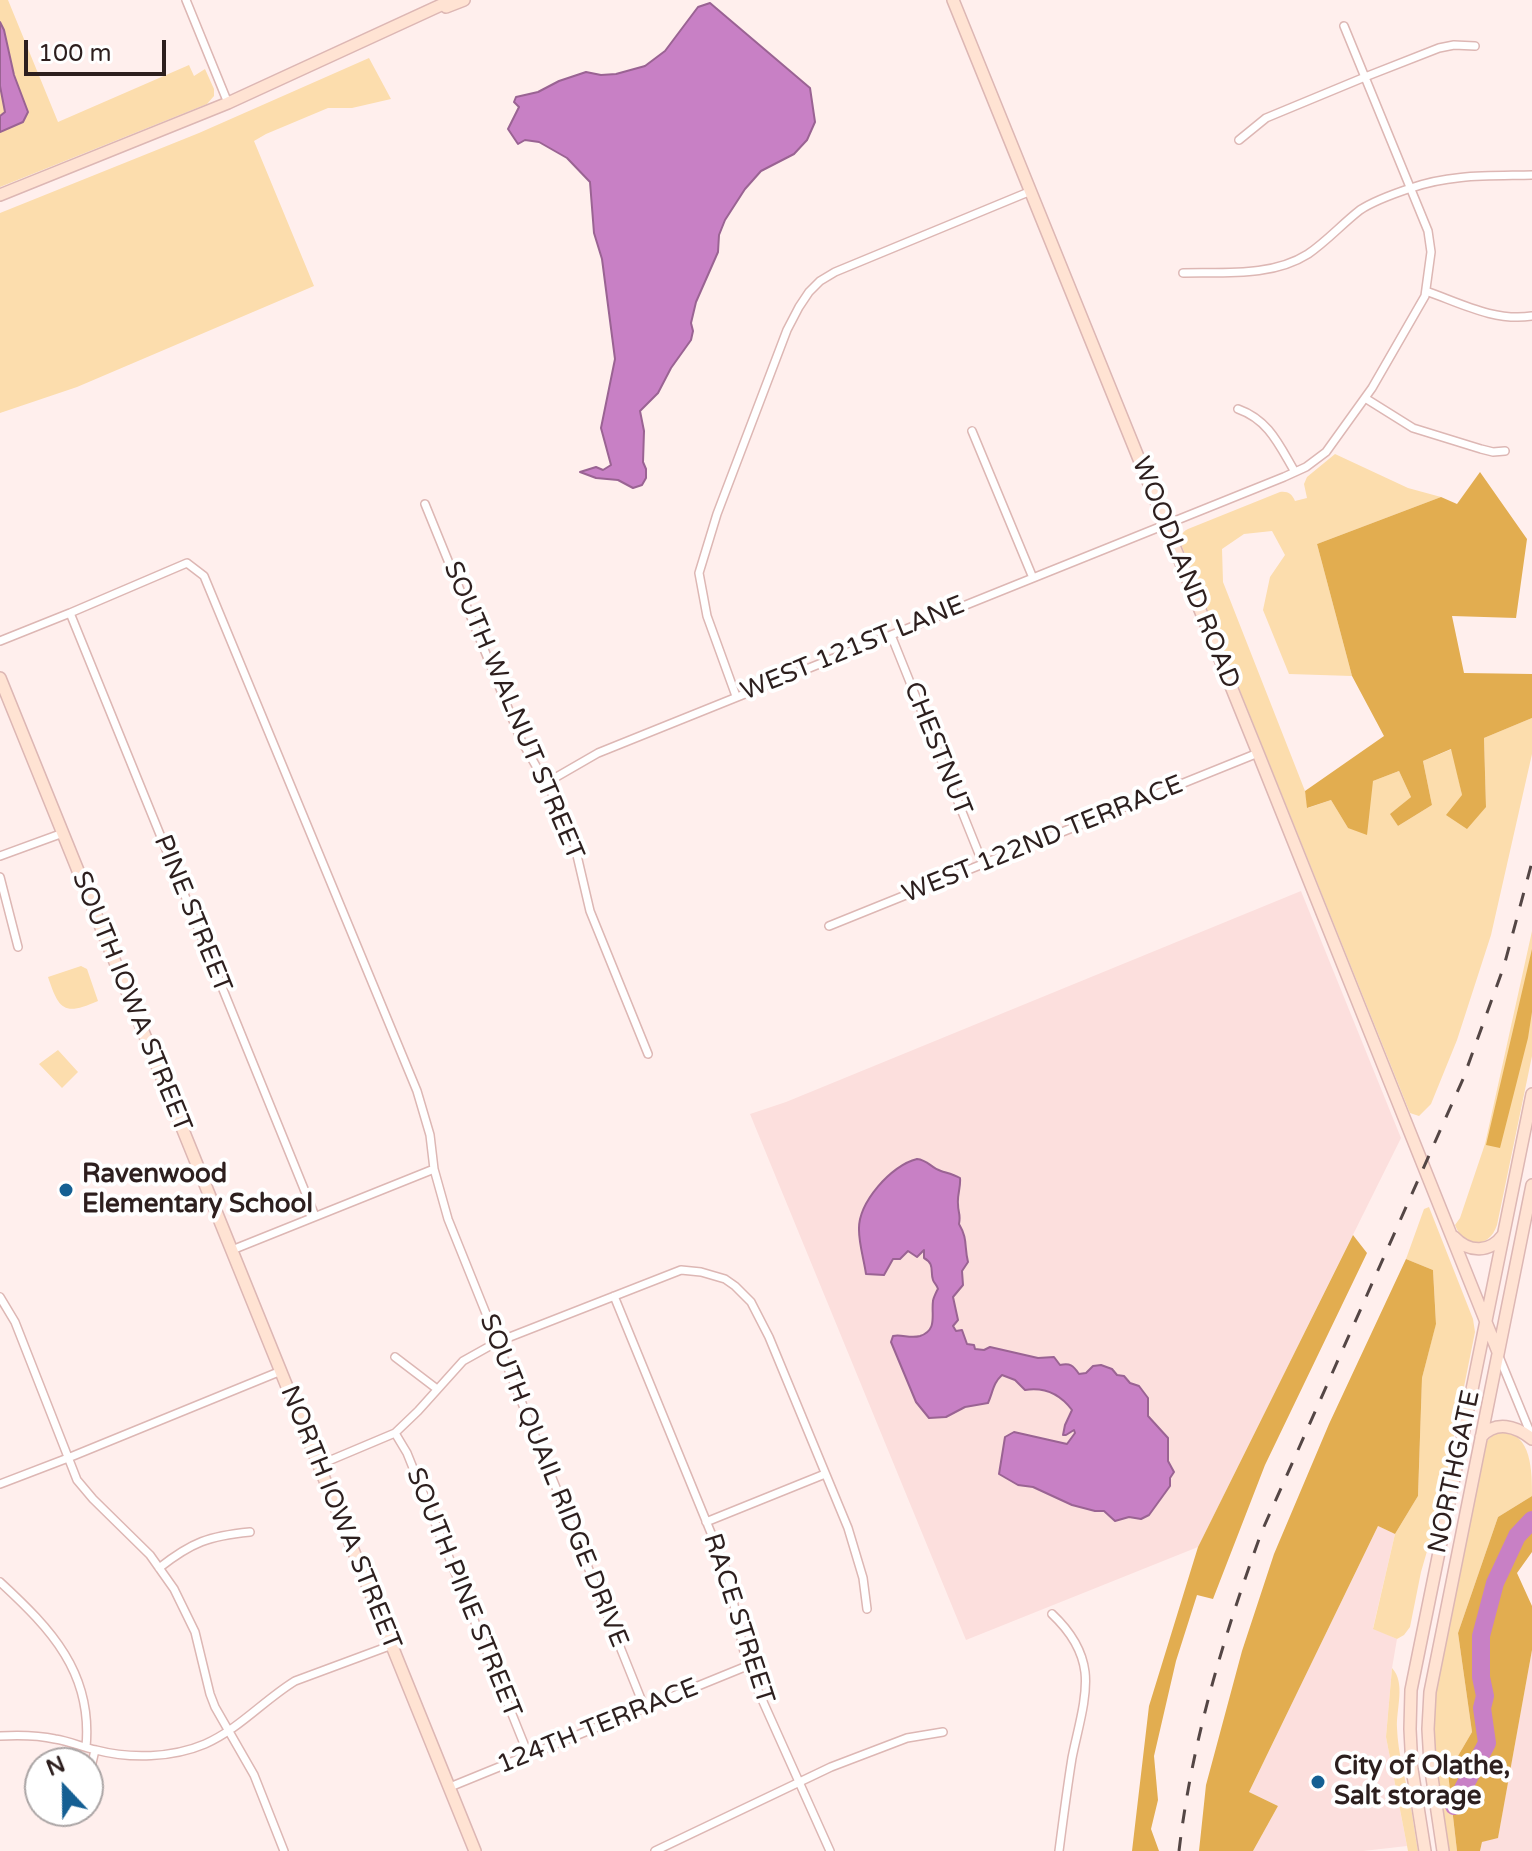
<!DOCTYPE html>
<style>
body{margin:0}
#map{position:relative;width:1532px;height:1851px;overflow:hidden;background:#ffefed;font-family:"Varela Round",sans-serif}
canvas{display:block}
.north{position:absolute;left:24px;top:1747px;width:80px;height:80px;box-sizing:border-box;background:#fff;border:2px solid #aba5a5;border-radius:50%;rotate:338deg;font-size:22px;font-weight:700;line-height:32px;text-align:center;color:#2d1f1e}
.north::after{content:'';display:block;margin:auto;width:28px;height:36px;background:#155f93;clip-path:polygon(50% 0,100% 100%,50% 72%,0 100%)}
.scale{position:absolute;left:24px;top:40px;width:142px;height:36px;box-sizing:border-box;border:4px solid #2d1f1e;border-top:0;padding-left:10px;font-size:24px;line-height:28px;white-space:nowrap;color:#2d1f1e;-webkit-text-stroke:6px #fff;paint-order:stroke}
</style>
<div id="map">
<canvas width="1532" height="1851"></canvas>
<div class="north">N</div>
<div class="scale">100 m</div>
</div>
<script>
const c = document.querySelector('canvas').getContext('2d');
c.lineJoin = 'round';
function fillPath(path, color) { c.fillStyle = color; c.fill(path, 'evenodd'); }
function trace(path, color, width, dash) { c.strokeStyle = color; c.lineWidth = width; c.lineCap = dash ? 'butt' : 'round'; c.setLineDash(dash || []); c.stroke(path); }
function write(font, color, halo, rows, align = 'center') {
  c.font = font + ' "Varela Round",sans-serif'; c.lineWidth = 8; c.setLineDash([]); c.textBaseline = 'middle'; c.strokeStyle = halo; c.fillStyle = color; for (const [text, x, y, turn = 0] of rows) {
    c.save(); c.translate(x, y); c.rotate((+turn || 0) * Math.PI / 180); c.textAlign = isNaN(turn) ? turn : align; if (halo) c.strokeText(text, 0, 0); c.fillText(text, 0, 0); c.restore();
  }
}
const built = new Path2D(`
 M 1301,891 L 1401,1138 L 1198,1547 L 966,1640 L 750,1114 L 786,1102 Z
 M 1378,1526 L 1395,1534 L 1373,1628 L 1397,1639 L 1392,1668 L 1386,1737 L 1407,1846 L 1363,1851 L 1253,1851 L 1278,1806 L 1249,1792 Z
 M 1532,1650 L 1532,1851 L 1480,1851 L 1482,1842 L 1498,1837 Z`);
const green = new Path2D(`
 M 0,0 L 8,0 L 58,122 L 189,65 L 194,76 L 205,69 L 214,89 L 214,96 L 207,104 L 0,187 Z
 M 369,58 L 391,99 L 352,108 L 328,108 L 266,134 L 254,141 L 314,286 L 77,387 L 0,413 L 0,213 L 199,133 Z
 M 1335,454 L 1408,488 L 1441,497 L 1317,544 L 1352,676 L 1289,674 L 1263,610 L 1270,577 L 1285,555 L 1272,531 L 1244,534 L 1222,549 L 1223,582 L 1305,791 L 1308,808 L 1331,800 L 1348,828 L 1373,781 L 1399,771 L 1411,797 L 1391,814 L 1398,826 L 1432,805 L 1423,761 L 1452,749 L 1462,795 L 1486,807 L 1484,738 L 1532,718 L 1532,754 L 1491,935 L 1457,1040 L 1431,1104 L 1419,1116 L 1410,1113 L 1181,544 C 1181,537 1181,532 1188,529 L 1280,492 C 1288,491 1292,494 1295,501 L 1307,498 L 1304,484 L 1307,477 Z
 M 1532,931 L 1532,1056 L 1497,1225 C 1489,1249 1464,1249 1455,1225 L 1460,1218 L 1485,1144 Z
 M 81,966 L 87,969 L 98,1001 C 64,1016 59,1010 48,977 Z
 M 58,1050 L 78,1072 L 62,1088 L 39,1064 Z
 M 1429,1207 L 1473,1319 L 1475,1332 L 1440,1506 L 1421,1572 L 1410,1627 L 1404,1635 L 1397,1639 L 1373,1629 L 1395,1534 L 1418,1496 L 1422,1378 L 1436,1323 L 1433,1270 L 1406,1259 L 1424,1209 Z
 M 1501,1432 C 1532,1432 1532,1472 1532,1496 L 1498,1517 L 1458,1633 L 1472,1732 L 1448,1773 L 1457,1851 L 1448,1851 C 1440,1799 1432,1751 1434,1697 L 1486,1442 L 1493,1435 Z
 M 1392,1668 C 1406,1683 1396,1709 1397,1728 C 1398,1754 1405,1777 1410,1802 C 1413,1818 1415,1835 1418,1851 L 1408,1851 L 1386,1737 Z`);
const forest = new Path2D(`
 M 1480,472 L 1527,539 L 1516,618 L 1452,616 L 1464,673 L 1532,674 L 1532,718 L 1484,738 L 1486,807 L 1467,829 L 1446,815 L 1462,795 L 1451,749 L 1423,761 L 1432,805 L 1398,826 L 1390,814 L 1411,797 L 1399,771 L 1373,781 L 1367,835 L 1348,828 L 1331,800 L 1307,808 L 1305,791 L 1384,736 L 1352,676 L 1317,544 L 1441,497 L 1457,504 Z
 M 1532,949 L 1532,1012 L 1528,1038 L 1500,1148 L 1486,1145 Z
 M 1353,1235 L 1367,1253 L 1265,1465 L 1213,1599 L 1197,1595 L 1176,1661 L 1154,1756 L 1158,1800 L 1151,1829 L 1159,1851 L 1132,1851 L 1149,1706 L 1198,1547 Z
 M 1406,1259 L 1433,1270 L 1436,1324 L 1422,1378 L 1418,1496 L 1395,1534 L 1378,1526 L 1249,1792 L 1278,1806 L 1253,1851 L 1199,1851 L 1206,1785 L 1242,1651 L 1274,1554 L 1329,1424 Z
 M 1532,1496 L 1532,1552 L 1517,1573 L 1532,1606 L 1532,1650 L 1498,1838 L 1482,1842 L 1480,1851 L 1457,1851 L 1448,1773 L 1472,1732 L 1458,1633 L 1498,1517 Z`);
const water = new Path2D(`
 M 710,3 L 810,88 L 815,122 L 807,140 L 794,154 L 761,171 L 745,189 L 725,220 L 719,235 L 718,252 L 696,302 L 691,323 L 693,331 L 691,340 L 671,368 L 658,393 L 640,411 L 644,431 L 643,462 L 646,469 L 646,478 L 642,485 L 633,488 L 618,480 L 596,478 L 580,472 L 596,467 L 603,470 L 611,465 L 601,428 L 615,359 L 602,259 L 594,233 L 590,182 L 567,158 L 539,142 L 525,140 L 518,144 L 508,129 L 519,107 L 514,102 L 516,97 L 538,92 L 559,81 L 586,72 L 601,75 L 616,74 L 645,66 L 665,51 L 698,7 Z
 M 0,22 L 4,30 L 14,75 L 28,112 L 23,122 L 0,132 L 0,116 L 5,112 L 0,86 Z
 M 917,1159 C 928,1160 931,1168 941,1171 C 947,1173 953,1174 960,1178 C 961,1187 957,1195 958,1204 C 958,1214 961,1213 959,1224 C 968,1239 964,1246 968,1262 L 962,1271 L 963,1285 L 953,1297 L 958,1320 L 953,1326 L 956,1331 L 962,1330 L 967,1344 L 974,1345 L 975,1349 L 984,1350 L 990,1347 L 1038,1358 L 1054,1357 L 1060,1365 C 1070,1363 1073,1365 1079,1374 L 1086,1373 L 1093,1366 L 1101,1365 L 1112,1369 L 1117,1375 L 1124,1376 L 1130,1383 L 1139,1386 L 1148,1398 L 1148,1416 L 1168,1438 L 1168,1461 L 1174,1472 L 1170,1478 L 1170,1486 L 1149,1515 L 1141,1519 L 1129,1517 L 1115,1521 L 1104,1511 L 1095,1511 L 1072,1505 L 1033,1487 L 1018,1485 L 999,1474 L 1005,1437 L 1014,1432 L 1067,1444 L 1075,1433 L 1074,1430 L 1066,1435 L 1063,1435 L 1065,1425 L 1072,1410 C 1060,1394 1044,1387 1025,1390 L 1015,1380 L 1002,1375 C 993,1383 993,1392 988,1403 L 965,1407 L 946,1417 L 929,1418 L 916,1402 L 891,1342 L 893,1336 C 902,1334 910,1339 920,1336 C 938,1330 931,1315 933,1301 C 933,1299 937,1290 938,1289 C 937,1285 934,1283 933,1280 C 930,1271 935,1264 924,1258 L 924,1250 L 917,1257 L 908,1251 L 900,1259 L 893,1259 L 884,1275 L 866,1274 C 864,1260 859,1244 859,1230 C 858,1203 891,1165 917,1159 Z`);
const river = new Path2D(`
 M 1454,1806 L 1487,1743 L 1482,1708 L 1485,1696 L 1481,1677 L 1481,1636 L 1495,1583 L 1517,1536 L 1532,1520`);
const street = new Path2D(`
 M 186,0 L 228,103
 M 1239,140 L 1266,118 L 1365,77 L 1439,48 L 1454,45 L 1475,46
 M 1183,273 C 1224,272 1272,277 1308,254 C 1327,241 1342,224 1360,210 C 1372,202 1396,193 1411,188 C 1450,174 1490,176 1532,175
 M 1426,291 C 1460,303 1495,322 1532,316
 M 1365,398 L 1413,428 L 1481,449 L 1493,452 L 1505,451
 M 1238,409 C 1269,420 1279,445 1295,472
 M 972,431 L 1033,578
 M 425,504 L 521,740 L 558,804 L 572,834 L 590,911 L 648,1054
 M 70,613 L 315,1216
 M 891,635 L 983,864
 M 0,641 L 70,613 L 187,563 L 204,576 L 417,1091 L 430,1135 L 434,1169 L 448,1219 L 645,1709
 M 736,696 L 707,616 L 699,573 L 717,514 L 787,330 L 799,307 L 809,292 L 820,281 L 835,272 L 1031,191
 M 546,783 L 598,753 L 1284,477 L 1306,467 L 1326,452 L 1372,388 L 1425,296 L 1431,252 L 1428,231 L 1344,26
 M 0,856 L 63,833
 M 0,877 L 18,947
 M 829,926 L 1258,753
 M 232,1250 L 434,1169
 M 614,1296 L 727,1572 L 747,1666 L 830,1851
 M 0,1297 L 15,1322 L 77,1480 L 93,1499 L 150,1555 L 174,1589 L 195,1632 L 210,1694 L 215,1707 L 254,1775 L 284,1851
 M 1498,1354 L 1532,1437
 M 395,1357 L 437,1389
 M 395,1433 L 407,1453 L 528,1754
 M 319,1465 L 395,1433 L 418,1411 L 463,1361 L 497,1342 L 681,1270 L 701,1272 L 725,1279 L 735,1286 L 751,1302 L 769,1337 L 848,1528 L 863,1578 L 867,1609
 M 0,1484 L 68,1458 L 281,1371
 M 706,1522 L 825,1474
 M 159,1568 C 192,1542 209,1536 250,1532
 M 0,1582 C 51,1629 93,1673 86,1747
 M 1052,1614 C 1069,1630 1082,1648 1085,1672 C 1088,1698 1077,1732 1072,1758 C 1067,1789 1063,1820 1059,1851
 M 0,1736 C 19,1735 37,1735 55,1739 C 69,1741 82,1747 96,1750 C 130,1759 172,1758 205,1744 C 239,1729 264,1700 295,1681 L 392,1645
 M 88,1781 L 95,1750
 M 450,1787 L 747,1666
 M 655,1851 L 831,1767 L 907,1738 L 943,1732`);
const secondary = new Path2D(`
 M 953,0 L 1258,753 L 1498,1352
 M 446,7 L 464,0
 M 0,195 L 228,103 L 452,0
 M 0,678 L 475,1851
 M 1454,1237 C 1469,1253 1490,1253 1503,1235
 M 1481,1437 C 1496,1420 1516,1426 1532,1439
 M 1425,1851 L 1412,1769 L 1410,1729 L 1411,1690 L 1532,1094
 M 1443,1851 L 1430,1764 L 1428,1729 L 1430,1692 L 1532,1185`);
const rail = new Path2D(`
 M 1179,1851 C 1192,1740 1224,1635 1262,1531 L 1463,1079 L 1504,966 L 1532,862`);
const markers = [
 [66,1190,8,"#155f93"],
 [1318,1782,8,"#155f93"]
];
const streetNames = [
 ["WOODLAND ROAD",1185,573,68],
 ["WEST 121ST LANE",853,649,-22],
 ["SOUTH WALNUT STREET",513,711,67],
 ["CHESTNUT",937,749,68],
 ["WEST 122ND TERRACE",1043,840,-22],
 ["PINE STREET",192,914,68],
 ["SOUTH IOWA STREET",131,1002,68],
 ["NORTHGATE",1455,1472,-78],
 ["SOUTH QUAIL RIDGE DRIVE",553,1481,68],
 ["NORTH IOWA STREET",340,1518,68],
 ["SOUTH PINE STREET",463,1593,68],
 ["RACE STREET",738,1619,72],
 ["124TH TERRACE",598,1727,-22]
];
const poiNames = [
 ["Ravenwood",82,1175],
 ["Elementary School",82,1205],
 ["City of Olathe,",1334,1767],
 ["Salt storage",1334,1797]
];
fillPath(built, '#fcdfdd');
fillPath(green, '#fcddad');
fillPath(forest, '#e2ad50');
fillPath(water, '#c880c5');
trace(water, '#9a6393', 2);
trace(river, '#c880c5', 18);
trace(street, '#ddb7b4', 10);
trace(secondary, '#ddb7b4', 14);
trace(street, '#fff', 7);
trace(secondary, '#ffe3d3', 11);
trace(rail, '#544645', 3, [14, 14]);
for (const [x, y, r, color] of markers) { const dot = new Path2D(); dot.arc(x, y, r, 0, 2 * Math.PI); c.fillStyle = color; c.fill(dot); trace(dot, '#fff', 3); }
write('26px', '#2d1f1e', '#fff', streetNames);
write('bold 26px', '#2d1f1e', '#fff', poiNames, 'left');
</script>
